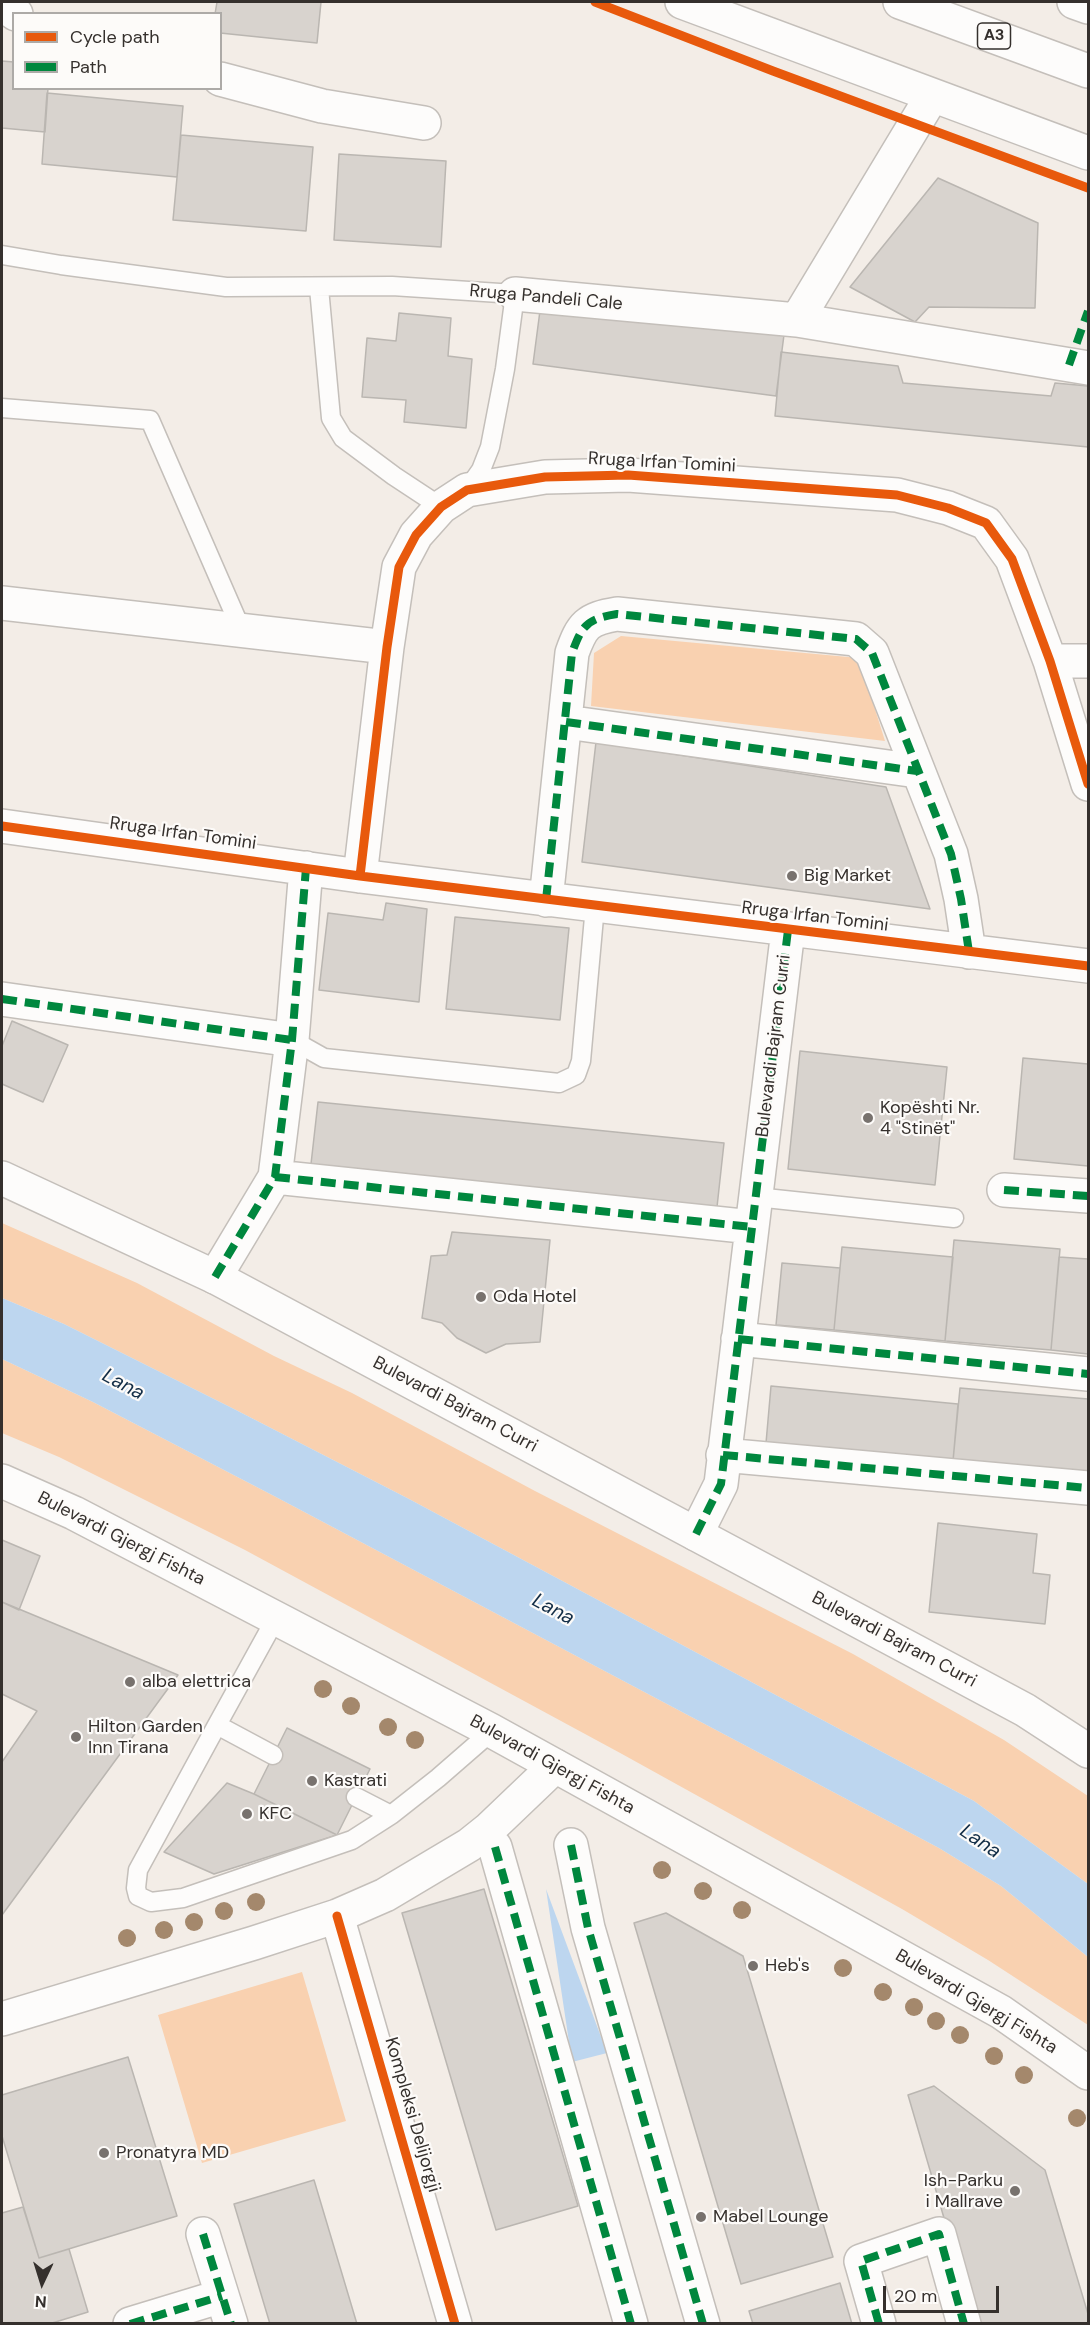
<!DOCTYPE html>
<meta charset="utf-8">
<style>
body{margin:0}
#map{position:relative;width:1090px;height:2325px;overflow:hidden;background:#f3ede7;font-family:"DM Sans",sans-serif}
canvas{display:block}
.frame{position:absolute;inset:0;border:3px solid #35302d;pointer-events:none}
.legend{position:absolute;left:12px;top:12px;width:210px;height:78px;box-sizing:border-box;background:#fdfbf9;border:2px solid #adaaa7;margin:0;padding:8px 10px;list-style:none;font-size:18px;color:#35302d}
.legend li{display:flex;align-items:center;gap:12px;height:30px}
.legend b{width:30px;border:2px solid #adaaa7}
.north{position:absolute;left:12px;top:2253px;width:60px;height:60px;-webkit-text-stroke:4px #fdfbf9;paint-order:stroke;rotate:184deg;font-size:16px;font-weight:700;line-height:24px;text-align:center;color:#35302d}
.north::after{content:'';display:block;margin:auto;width:21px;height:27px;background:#35302d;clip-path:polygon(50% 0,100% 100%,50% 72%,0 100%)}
.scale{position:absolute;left:883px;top:2286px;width:116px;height:27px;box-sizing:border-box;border:3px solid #35302d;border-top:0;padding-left:8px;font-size:18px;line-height:21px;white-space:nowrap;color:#35302d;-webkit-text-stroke:4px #fdfbf9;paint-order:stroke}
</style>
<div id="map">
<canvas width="1090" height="2325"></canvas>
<div class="frame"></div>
<ul class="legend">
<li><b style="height:8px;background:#e8590c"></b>Cycle path</li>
<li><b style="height:8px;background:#00873e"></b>Path</li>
</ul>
<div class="north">N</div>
<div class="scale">20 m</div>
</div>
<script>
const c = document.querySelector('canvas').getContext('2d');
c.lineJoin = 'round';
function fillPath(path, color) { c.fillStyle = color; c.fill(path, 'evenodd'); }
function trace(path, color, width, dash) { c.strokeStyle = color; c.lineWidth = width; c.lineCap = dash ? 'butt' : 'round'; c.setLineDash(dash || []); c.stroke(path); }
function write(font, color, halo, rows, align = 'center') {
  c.font = font + ' "DM Sans",sans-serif'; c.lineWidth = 4.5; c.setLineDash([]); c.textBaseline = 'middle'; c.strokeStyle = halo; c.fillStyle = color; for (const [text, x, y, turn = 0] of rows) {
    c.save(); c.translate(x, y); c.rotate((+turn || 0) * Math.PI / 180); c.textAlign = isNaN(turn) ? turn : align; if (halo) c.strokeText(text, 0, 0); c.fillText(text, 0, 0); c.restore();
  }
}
const green = new Path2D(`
 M 621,636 L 859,658 L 885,741 L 591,706 L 594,653 Z
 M 2,1223 L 137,1283 L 274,1356 L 352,1393 L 535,1491 L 853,1654 L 1004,1740 L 1088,1796 L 1088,1884 L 974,1801 L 409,1499 L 232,1408 L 64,1324 L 2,1298 Z
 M 2,1359 L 93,1402 L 276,1497 L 939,1848 L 1001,1886 L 1088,1957 L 1088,2025 L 988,1960 L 902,1909 L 622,1754 L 245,1550 L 59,1457 L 2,1433 Z
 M 302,1972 L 346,2121 L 202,2163 L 158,2015 Z`);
const water = new Path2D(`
 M 2,1298 L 64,1324 L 232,1408 L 409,1499 L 974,1801 L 1088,1884 L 1088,1957 L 1001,1886 L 939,1848 L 276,1497 L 93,1402 L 2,1359 Z
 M 546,1889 L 607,2053 L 572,2062 Z`);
const building = new Path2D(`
 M 217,2 L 321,2 L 317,43 L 220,33 L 220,14 L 215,14 Z
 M 2,61 L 14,62 L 14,88 L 48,88 L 45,132 L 2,128 Z
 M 47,93 L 183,106 L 177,177 L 42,164 Z
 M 181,135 L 313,147 L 306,231 L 173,220 Z
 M 339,154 L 446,161 L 441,247 L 334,240 Z
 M 938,178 L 1038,223 L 1035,308 L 929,307 L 915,322 L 850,287 Z
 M 541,303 L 784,335 L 776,396 L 533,364 Z
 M 399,313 L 451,318 L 448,356 L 472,359 L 466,428 L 404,422 L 406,400 L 362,397 L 367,338 L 396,341 Z
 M 781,352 L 898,366 L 903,383 L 1051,396 L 1055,383 L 1088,386 L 1088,447 L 775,416 Z
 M 596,742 L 886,787 L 930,909 L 582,862 Z
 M 386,903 L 427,909 L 419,1002 L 319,990 L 328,913 L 383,920 Z
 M 455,917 L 569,928 L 560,1020 L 446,1009 Z
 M 12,1021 L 68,1045 L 43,1102 L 2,1084 L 2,1046 Z
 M 800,1051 L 947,1067 L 935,1185 L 788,1169 Z
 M 1023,1058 L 1088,1064 L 1088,1166 L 1014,1159 Z
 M 318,1102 L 724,1143 L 717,1207 L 311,1164 Z
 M 452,1232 L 550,1240 L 540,1342 L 506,1344 L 486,1353 L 457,1338 L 442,1323 L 422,1318 L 431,1256 L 447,1255 Z
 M 954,1240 L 1060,1249 L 1051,1350 L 945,1341 Z
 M 842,1247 L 953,1257 L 945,1341 L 834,1330 Z
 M 1059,1257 L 1088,1259 L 1088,1354 L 1051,1350 Z
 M 782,1263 L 840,1268 L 834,1330 L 776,1325 Z
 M 771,1386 L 958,1404 L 953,1461 L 766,1443 Z
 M 960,1388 L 1088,1399 L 1088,1473 L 953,1461 Z
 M 938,1523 L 1037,1534 L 1033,1573 L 1050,1575 L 1045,1624 L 929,1612 Z
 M 2,1540 L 40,1556 L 19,1610 L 2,1602 Z
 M 2,1602 L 178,1675 L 2,1915 L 2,1762 L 37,1711 L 2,1694 Z
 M 287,1728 L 370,1769 L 337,1835 L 254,1794 Z
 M 227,1783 L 254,1794 L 337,1835 L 214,1874 L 164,1852 Z
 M 484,1889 L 578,2206 L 496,2230 L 402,1913 Z
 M 666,1913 L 743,1956 L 833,2257 L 741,2284 L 634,1923 Z
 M 128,2057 L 177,2216 L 39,2258 L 2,2136 L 2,2095 Z
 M 934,2086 L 1045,2170 L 1088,2314 L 1088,2324 L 975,2324 L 908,2095 Z
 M 314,2180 L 357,2324 L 270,2324 L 234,2204 Z
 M 23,2207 L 39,2258 L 69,2249 L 88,2312 L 49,2324 L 2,2324 L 2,2213 Z
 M 840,2283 L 852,2324 L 753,2324 L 749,2311 Z`);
const lane = new Path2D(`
 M 2,255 L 61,265 L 226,287 L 392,286 L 515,294 L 505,369 L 490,447 L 481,470 L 467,490
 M 319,288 L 331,418 L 343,438 L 394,476 L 441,507
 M 2,408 L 150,420 L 241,629
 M 292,1040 L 324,1058 L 559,1083 L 576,1075 L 581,1061 L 595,906
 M 756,1197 L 954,1218
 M 217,1725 L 138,1870 L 136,1888 L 138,1896 L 151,1902 L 183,1898 L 352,1840 L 391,1815
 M 273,1755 L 217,1725 L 276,1618
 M 356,1797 L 391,1815 L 438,1778 L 492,1731`);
const street = new Path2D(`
 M 2,5 L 16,14
 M 220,79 L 322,106 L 424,123
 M 515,294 L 797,320 L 1088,368
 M 797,320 L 932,96
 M 2,603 L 387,647
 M 1050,661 L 1088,661
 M 566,722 L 917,771
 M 2,826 L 360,876 L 1088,966
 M 360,876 L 387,647 L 399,567 L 416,535 L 441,507 L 467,490 L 545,477 L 628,475 L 897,495 L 948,508 L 986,523 L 1012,559 L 1050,661 L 1088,784
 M 546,900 L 572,653 C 582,625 587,619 617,614 L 856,639 L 872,653 L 951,854 L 961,899 L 969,952
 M 2,999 L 292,1040
 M 275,1177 L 752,1227
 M 1004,1190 L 1088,1196
 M 215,1277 L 275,1177 L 292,1040 L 306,868
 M 738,1339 L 1088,1374
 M 723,1455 L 1088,1488
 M 696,1534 L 721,1484 L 788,930
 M 571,1845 L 588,1928 L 703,2324
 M 495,1847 L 631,2324
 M 337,1916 L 455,2324
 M 2,2019 L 254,1943 L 337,1916 L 385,1895 L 469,1845 L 489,1829 L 555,1766
 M 203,2234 L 231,2324
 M 130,2324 L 222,2296
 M 879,2324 L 861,2261 L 939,2234 L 964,2324`);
const secondary = new Path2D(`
 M 682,2 L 1088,153`);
const primary = new Path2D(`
 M 2,1178 L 215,1277 L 1025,1710 L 1088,1751
 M 2,1481 L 74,1513 L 492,1731 L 1001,2012 L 1088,2073`);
const highway = new Path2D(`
 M 900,2 L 1088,71
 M 1074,2 L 1088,7`);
const quiet = new Path2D(`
 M 1069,365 L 1088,311
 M 566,722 L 917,771
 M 546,900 L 572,653 C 582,625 587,619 617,614 L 856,639 L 872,653 L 951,854 L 961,899 L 969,952
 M 2,999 L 292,1040
 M 275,1177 L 752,1227
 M 1004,1190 L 1088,1196
 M 215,1277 L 275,1177 L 292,1040 L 306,868
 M 738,1339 L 1088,1374
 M 723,1455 L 1088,1488
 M 696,1534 L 721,1484 L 788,930
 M 571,1845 L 588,1928 L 703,2324
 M 495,1847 L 631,2324
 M 203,2234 L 231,2324
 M 130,2324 L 222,2296
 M 879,2324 L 861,2261 L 939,2234 L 964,2324`);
const cycleway = new Path2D(`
 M 595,2 L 773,71 L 1088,188
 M 2,826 L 360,876 L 1088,966
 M 360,876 L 387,647 L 399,567 L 416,535 L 441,507 L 467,490 L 545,477 L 628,475 L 897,495 L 948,508 L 986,523 L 1012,559 L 1050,661 L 1088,784
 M 337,1916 L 455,2324`);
const trees = [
 [323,1689],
 [351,1706],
 [388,1727],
 [415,1740],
 [662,1870],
 [703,1891],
 [256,1902],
 [742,1910],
 [224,1911],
 [194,1922],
 [164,1930],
 [127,1938],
 [843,1968],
 [883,1992],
 [914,2007],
 [936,2021],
 [960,2035],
 [994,2056],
 [1024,2075],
 [1077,2118]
];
const markers = [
 [792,876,6,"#78726e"],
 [868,1118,6,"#78726e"],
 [481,1297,6,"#78726e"],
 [130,1682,6,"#78726e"],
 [76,1737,6,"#78726e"],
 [312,1781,6,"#78726e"],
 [247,1814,6,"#78726e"],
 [753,1966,6,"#78726e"],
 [104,2153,6,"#78726e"],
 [1015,2191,6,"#78726e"],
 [701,2217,6,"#78726e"]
];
const shields = [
 [994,36,33]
];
const shieldNames = [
 ["A3",994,36]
];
const streetNames = [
 ["Rruga Pandeli Cale",546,298,5],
 ["Rruga Irfan Tomini",662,463,3],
 ["Rruga Irfan Tomini",183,834,8],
 ["Rruga Irfan Tomini",815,917,7],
 ["Bulevardi Bajram Curri",774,1046,-83],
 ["Bulevardi Bajram Curri",455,1405,28],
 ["Bulevardi Gjergj Fishta",121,1539,27],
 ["Bulevardi Bajram Curri",894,1640,28],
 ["Bulevardi Gjergj Fishta",552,1765,29],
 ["Bulevardi Gjergj Fishta",976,2002,31],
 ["Kompleksi Delijorgji",412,2115,74]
];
const poiNames = [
 ["Big Market",804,876],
 ["Kopështi Nr.",880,1108],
 ["4 \"Stinët\"",880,1129],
 ["Oda Hotel",493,1297],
 ["alba elettrica",142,1682],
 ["Hilton Garden",88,1727],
 ["Inn Tirana",88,1748],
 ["Kastrati",324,1781],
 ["KFC",259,1814],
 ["Heb's",765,1966],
 ["Pronatyra MD",116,2153],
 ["Ish-Parku",1003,2181,"right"],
 ["i Mallrave",1003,2202,"right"],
 ["Mabel Lounge",713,2217]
];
const waterNames = [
 ["Lana",123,1385,28],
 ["Lana",553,1610,28],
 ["Lana",980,1842,34]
];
fillPath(green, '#f9d1b0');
fillPath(water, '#bdd6ef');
fillPath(building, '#d8d3ce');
trace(building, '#bab6b1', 1.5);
trace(lane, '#c4bfba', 21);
trace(street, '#c4bfba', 36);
trace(secondary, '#c4bfba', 36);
trace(primary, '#c4bfba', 36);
trace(highway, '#c4bfba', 36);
trace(lane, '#fdfcfb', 18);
trace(street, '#fdfcfb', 33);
trace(secondary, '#fdfcfb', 33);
trace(primary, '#fdfcfb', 33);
trace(highway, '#fdfcfb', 33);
trace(quiet, '#00873e', 8, [15, 8]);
trace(cycleway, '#e8590c', 9);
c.fillStyle = '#a4886c';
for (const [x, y] of trees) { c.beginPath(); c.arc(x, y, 9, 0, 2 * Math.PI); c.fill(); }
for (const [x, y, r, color] of markers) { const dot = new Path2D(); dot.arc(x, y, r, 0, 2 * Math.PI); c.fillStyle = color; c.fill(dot); trace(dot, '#fdfbf9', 2); }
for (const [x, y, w] of shields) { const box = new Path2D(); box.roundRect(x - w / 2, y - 13, w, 26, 4.5); c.fillStyle = '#fdfbf9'; c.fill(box); trace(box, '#35302d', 1.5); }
write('bold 16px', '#35302d', null, shieldNames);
write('18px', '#35302d', '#fdfbf9', streetNames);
write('18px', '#35302d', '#fdfbf9', poiNames, 'left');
write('italic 20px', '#132e47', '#fdfbf9', waterNames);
</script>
